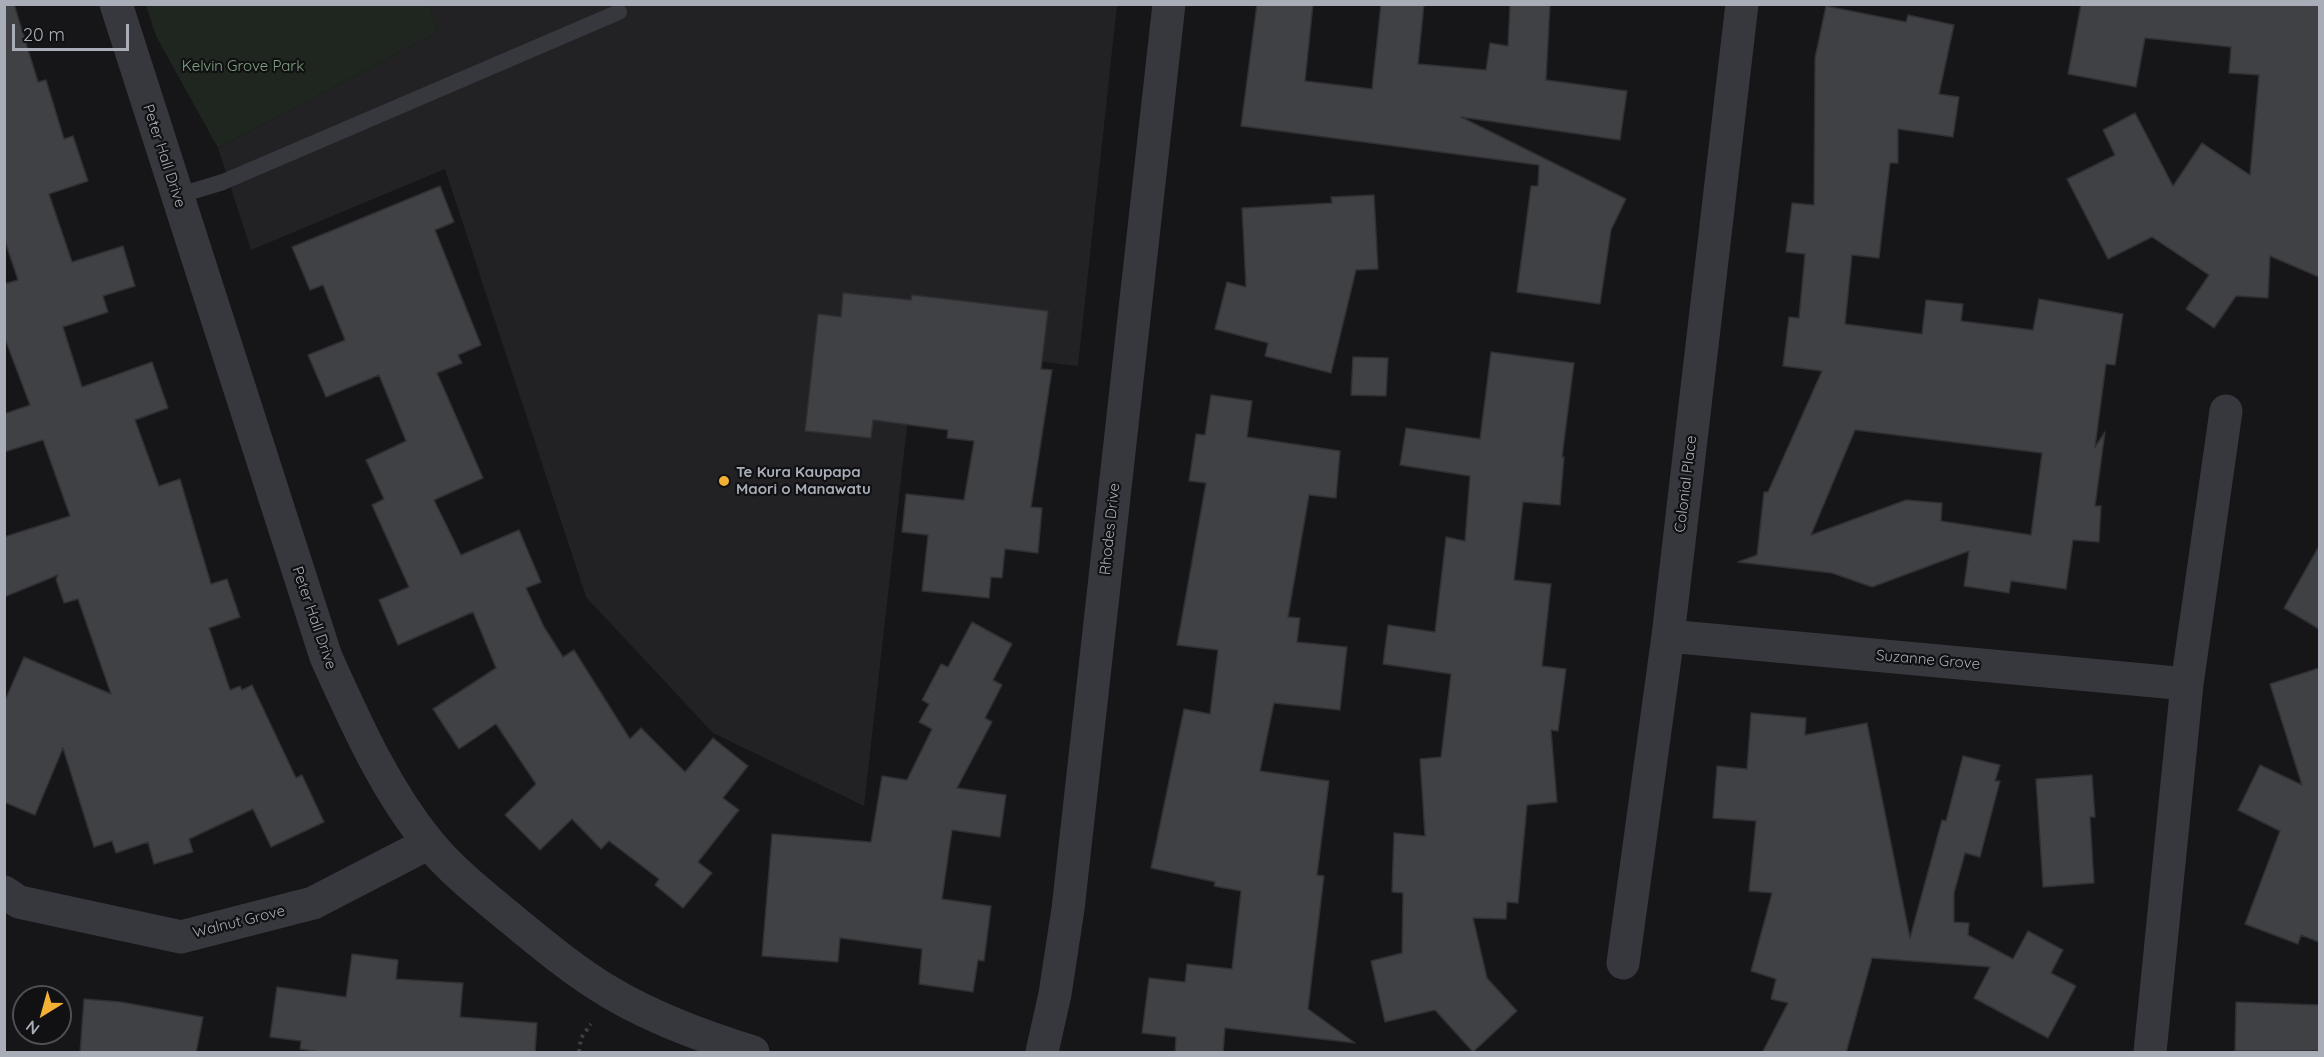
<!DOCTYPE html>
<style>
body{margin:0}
#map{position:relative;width:2324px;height:1057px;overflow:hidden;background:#161618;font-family:Quicksand,sans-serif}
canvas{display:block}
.frame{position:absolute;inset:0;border:6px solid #a8adb8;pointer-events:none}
.north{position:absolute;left:12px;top:985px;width:60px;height:60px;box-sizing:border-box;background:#111113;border:2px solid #4d4f55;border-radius:50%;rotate:217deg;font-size:16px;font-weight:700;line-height:24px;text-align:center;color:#a8adb8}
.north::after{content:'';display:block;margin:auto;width:21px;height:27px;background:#f2b134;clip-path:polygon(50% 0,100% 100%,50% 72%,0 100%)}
.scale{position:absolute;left:12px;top:24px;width:117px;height:27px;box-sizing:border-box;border:3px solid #a8adb8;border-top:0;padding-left:8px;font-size:18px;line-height:21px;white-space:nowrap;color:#a8adb8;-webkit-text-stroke:4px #111113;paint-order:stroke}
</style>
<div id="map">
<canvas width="2324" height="1057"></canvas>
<div class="frame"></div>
<div class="north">N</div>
<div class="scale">20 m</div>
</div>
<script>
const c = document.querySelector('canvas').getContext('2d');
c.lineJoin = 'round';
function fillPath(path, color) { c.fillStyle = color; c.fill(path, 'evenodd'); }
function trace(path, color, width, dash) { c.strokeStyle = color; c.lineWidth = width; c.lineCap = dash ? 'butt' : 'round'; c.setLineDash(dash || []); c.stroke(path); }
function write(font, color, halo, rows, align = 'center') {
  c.font = font + ' Quicksand,sans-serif'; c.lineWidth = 4.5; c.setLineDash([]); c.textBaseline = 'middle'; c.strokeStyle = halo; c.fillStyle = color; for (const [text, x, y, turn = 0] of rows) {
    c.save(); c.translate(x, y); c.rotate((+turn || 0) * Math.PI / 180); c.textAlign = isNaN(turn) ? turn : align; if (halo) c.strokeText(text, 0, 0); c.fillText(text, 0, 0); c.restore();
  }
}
const built = new Path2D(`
 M 429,5 L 1117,5 L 1078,366 L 916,347 L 864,806 L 713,733 L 586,597 L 445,169 L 251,250 L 218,148 L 438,32 Z`);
const green = new Path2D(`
 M 146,5 L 429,5 L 438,32 L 218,148 L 156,36 Z`);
const building = new Path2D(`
 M 4,4 L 14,4 L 38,82 L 46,80 L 64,139 L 73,136 L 88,181 L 49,194 L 72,262 L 123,246 L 135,286 L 103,296 L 108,312 L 63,327 L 82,387 L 152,362 L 168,408 L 135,420 L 159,486 L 180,479 L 211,584 L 227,579 L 240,617 L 209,628 L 230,690 L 240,686 L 242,690 L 252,685 L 296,778 L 302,775 L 324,822 L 271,847 L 253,809 L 189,839 L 193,852 L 154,864 L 148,842 L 116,853 L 112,841 L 94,847 L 63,748 L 35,815 L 4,802 L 4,703 L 24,657 L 111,694 L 78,599 L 64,603 L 56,579 L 58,575 L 4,597 L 4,537 L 70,516 L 43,440 L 4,452 L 4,414 L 30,405 L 4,336 L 4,284 L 18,280 L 4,238 Z
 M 1257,4 L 1313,4 L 1305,81 L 1372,89 L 1381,4 L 1424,4 L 1418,64 L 1486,70 L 1490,43 L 1508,46 L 1510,4 L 1550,4 L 1546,80 L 1627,91 L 1620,140 L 1461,117 L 1626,199 L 1611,230 L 1600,304 L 1517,292 L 1531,186 L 1538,186 L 1539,165 L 1241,126 Z
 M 2081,4 L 2319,4 L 2319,277 L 2270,256 L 2268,298 L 2236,296 L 2214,328 L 2186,309 L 2209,275 L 2152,237 L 2108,259 L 2067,179 L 2115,155 L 2103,130 L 2135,113 L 2173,186 L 2202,143 L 2250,175 L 2259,75 L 2229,73 L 2231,47 L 2145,38 L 2136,87 L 2068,74 Z
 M 1826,6 L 1906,22 L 1908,15 L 1954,25 L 1939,94 L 1959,97 L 1953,137 L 1898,129 L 1898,163 L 1890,163 L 1879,258 L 1852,255 L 1845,324 L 1922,334 L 1926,300 L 1963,304 L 1961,321 L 2033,330 L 2039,299 L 2123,314 L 2115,365 L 2106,364 L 2095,447 L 2105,432 L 2095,506 L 2101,506 L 2099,542 L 2073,540 L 2066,589 L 2011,581 L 2009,593 L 1964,586 L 1969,551 L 1872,587 L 1832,573 L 1738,562 L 1757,555 L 1764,492 L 1768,492 L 1822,371 L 1783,366 L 1789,317 L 1799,318 L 1805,254 L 1786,252 L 1792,203 L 1814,205 L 1815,58 ZM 1855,430 L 2042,453 L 2031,535 L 1941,521 L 1942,503 L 1906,500 L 1811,535 Z
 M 440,186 L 454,222 L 435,230 L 481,345 L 458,355 L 462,363 L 437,373 L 483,478 L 434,500 L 461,555 L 519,530 L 541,582 L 526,588 L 544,627 L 563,657 L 574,650 L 630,739 L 641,728 L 685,772 L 713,738 L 748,766 L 723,798 L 739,810 L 698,862 L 712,873 L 683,908 L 655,885 L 659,879 L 609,841 L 601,849 L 572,819 L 540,850 L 505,815 L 536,784 L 496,724 L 459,749 L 433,709 L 496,668 L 473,612 L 398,645 L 379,600 L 409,587 L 372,505 L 384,499 L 366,460 L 406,441 L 379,375 L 326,397 L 308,355 L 345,340 L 323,285 L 310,290 L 292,247 Z
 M 1374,195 L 1378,269 L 1356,270 L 1331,373 L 1265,356 L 1268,343 L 1215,329 L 1227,282 L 1246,287 L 1242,208 L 1332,203 L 1331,197 Z
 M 843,293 L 911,300 L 912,295 L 1048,311 L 1041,369 L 1052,370 L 1031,507 L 1042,508 L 1038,553 L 1005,549 L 1002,578 L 991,577 L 989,598 L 922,591 L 928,535 L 902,532 L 906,494 L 964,500 L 974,441 L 947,438 L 948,430 L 873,420 L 871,438 L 805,431 L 818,314 L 841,317 Z
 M 1491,352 L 1574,363 L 1562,457 L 1564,457 L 1560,505 L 1523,502 L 1514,580 L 1551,584 L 1542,666 L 1566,669 L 1558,731 L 1551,730 L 1557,802 L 1527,805 L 1518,903 L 1507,902 L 1506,919 L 1473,918 L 1487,978 L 1517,1011 L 1473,1052 L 1435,1010 L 1385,1022 L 1371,961 L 1402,953 L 1403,893 L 1392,892 L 1394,833 L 1425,836 L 1420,759 L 1441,757 L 1451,674 L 1383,664 L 1388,625 L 1435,632 L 1446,537 L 1465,541 L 1470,476 L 1400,465 L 1406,428 L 1480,439 Z
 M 1353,357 L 1388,358 L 1386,396 L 1351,395 Z
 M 1211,395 L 1252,401 L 1247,437 L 1340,451 L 1336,498 L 1309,495 L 1288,617 L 1300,618 L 1297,642 L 1347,647 L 1340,710 L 1274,703 L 1260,771 L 1329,781 L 1317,875 L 1324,876 L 1308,1009 L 1355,1043 L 1225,1028 L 1223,1053 L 1175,1053 L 1176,1037 L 1142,1033 L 1149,978 L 1185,982 L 1187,964 L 1232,969 L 1241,891 L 1214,886 L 1215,882 L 1151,868 L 1184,709 L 1210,714 L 1218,650 L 1177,645 L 1206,483 L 1189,481 L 1196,434 L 1205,435 Z
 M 2319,546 L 2319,629 L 2284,608 Z
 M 972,622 L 1012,644 L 993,680 L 1002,685 L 985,718 L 992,722 L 957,788 L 1006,795 L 1000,837 L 952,830 L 942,899 L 991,906 L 984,961 L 978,960 L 973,992 L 919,984 L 922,949 L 840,938 L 838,962 L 762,956 L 772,834 L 871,842 L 882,776 L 907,780 L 932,729 L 919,722 L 929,704 L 922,700 L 941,664 L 948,667 Z
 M 2319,668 L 2319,942 L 2301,935 L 2298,944 L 2245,924 L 2280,831 L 2238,810 L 2260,765 L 2302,785 L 2270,684 Z
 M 1751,713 L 1806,718 L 1805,735 L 1867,723 L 1910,938 L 1942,820 L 1946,821 L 1963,756 L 2000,765 L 1995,781 L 2000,781 L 1980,857 L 1965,853 L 1954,893 L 1954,922 L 1969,923 L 1968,935 L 2013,959 L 2028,931 L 2063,950 L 2051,973 L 2076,986 L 2048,1038 L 1974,998 L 1990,967 L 1872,958 L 1846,1053 L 1762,1053 L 1788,1003 L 1771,999 L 1776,979 L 1751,971 L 1772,893 L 1749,891 L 1756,821 L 1713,818 L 1717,766 L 1747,769 Z
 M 2092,775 L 2095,817 L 2090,817 L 2094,883 L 2043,887 L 2036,779 Z
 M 352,954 L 398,960 L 396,979 L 463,983 L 460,1017 L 537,1023 L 535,1053 L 326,1053 L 300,1049 L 301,1041 L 270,1037 L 277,987 L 346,997 Z
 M 84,999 L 121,1002 L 203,1017 L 196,1053 L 80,1053 Z
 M 2236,1002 L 2319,1005 L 2319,1051 L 2235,1051 Z`);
const path = new Path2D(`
 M 579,1052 L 581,1038 L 591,1024`);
const lane = new Path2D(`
 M 177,196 L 223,182 L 619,12`);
const street = new Path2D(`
 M 116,4 L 326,657 C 355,721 384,788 429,843 C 452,871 481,894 509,917 C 542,944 574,971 611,993 C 655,1019 704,1037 753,1052
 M 1668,636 L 2187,684
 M 4,892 L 19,902 L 181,937 L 313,903 L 429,843
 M 1623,963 L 1668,636 L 1742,4
 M 1042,1052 L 1055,994 L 1068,909 L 1169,4
 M 2150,1052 L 2187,684 L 2226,411`);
const markers = [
 [724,481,6,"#f2b134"]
];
const parkNames = [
 ["Kelvin Grove Park",243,66]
];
const streetNames = [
 ["Peter Hall Drive",164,156,72],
 ["Colonial Place",1686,484,-83],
 ["Rhodes Drive",1110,529,-84],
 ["Peter Hall Drive",314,618,71],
 ["Suzanne Grove",1928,660,5],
 ["Walnut Grove",239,922,-14]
];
const poiNames = [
 ["Te Kura Kaupapa",736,472],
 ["Maori o Manawatu",736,489]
];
fillPath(built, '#222225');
fillPath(green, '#1e261f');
fillPath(building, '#404145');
trace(building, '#303034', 1.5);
trace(path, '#3d3f44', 4, [3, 4.5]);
trace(lane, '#37383d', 16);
trace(street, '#37383d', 33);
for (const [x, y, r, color] of markers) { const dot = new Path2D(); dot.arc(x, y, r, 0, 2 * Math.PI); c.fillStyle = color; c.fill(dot); trace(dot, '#111113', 2); }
write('15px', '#7fa381', '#111113', parkNames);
write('15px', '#a8adb8', '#111113', streetNames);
write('bold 15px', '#a8adb8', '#111113', poiNames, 'left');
</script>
